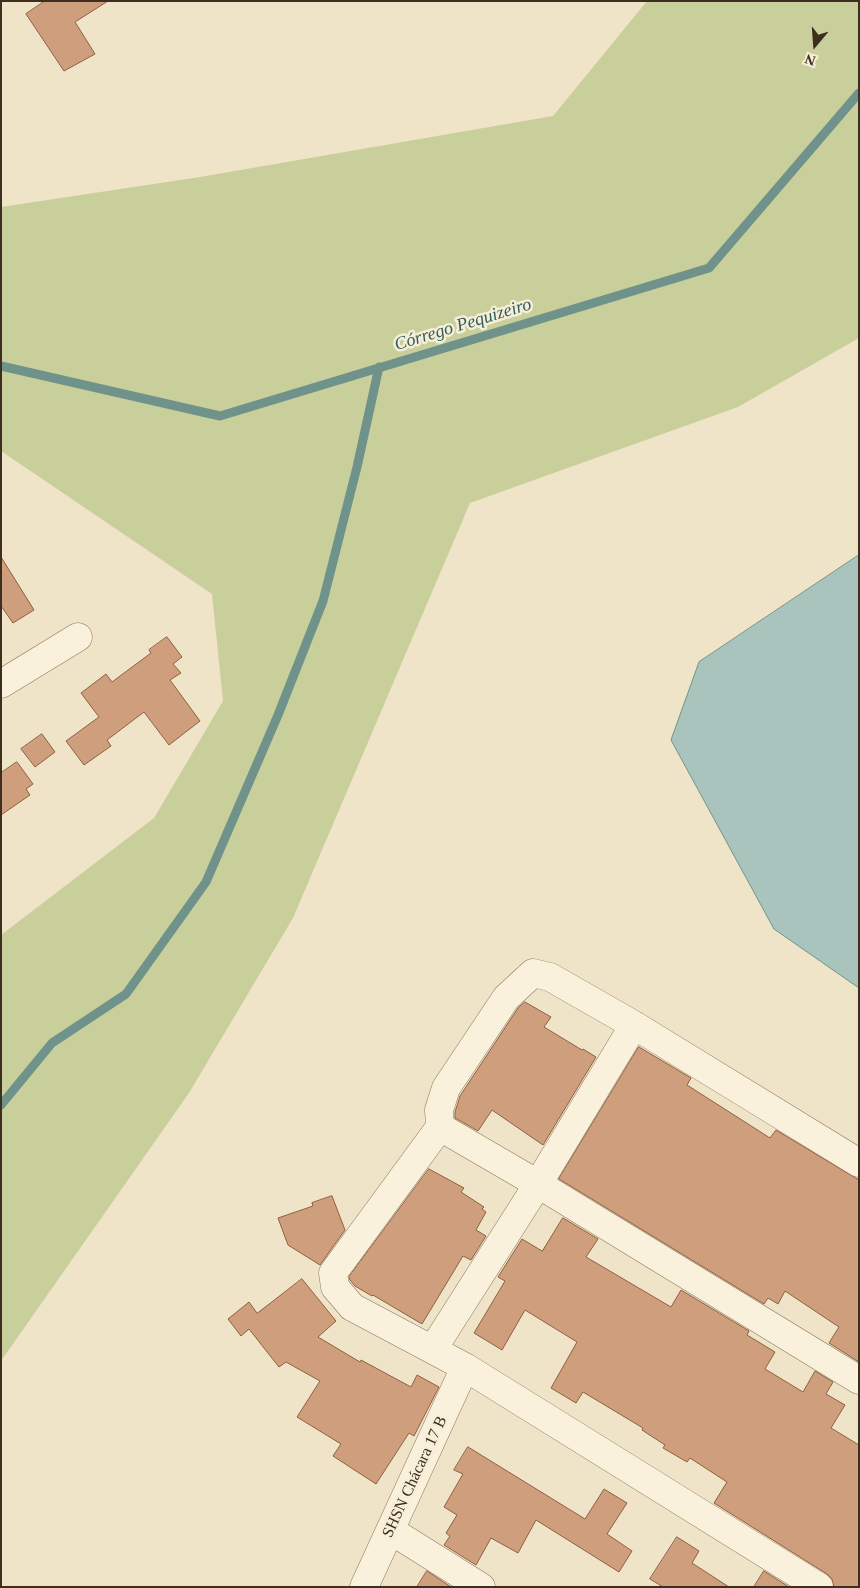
<!DOCTYPE html>
<meta charset="utf-8">
<style>
body{margin:0}
#map{position:relative;width:860px;height:1588px;overflow:hidden;background:#f0e4c8;font-family:Georgia,serif}
canvas{display:block}
.frame{position:absolute;inset:0;border:2px solid #3d2e20;pointer-events:none}
.north{position:absolute;left:790px;top:20px;width:50px;height:50px;-webkit-text-stroke:4px #f7eed8;paint-order:stroke;rotate:198deg;font-size:14px;font-weight:700;line-height:20px;text-align:center;color:#3d2e20}
.north::after{content:'';display:block;margin:auto;width:18px;height:22px;background:#3d2e20;clip-path:polygon(50% 0,100% 100%,50% 72%,0 100%)}
</style>
<div id="map">
<canvas width="860" height="1588"></canvas>
<div class="frame"></div>
<div class="north">N</div>
</div>
<script>
const c = document.querySelector('canvas').getContext('2d');
c.lineJoin = 'round';
function fillPath(path, color) { c.fillStyle = color; c.fill(path, 'evenodd'); }
function trace(path, color, width, dash) { c.strokeStyle = color; c.lineWidth = width; c.lineCap = dash ? 'butt' : 'round'; c.setLineDash(dash || []); c.stroke(path); }
function write(font, color, halo, rows, align = 'center') {
  c.font = font + ' Georgia,serif'; c.lineWidth = 5; c.setLineDash([]); c.textBaseline = 'middle'; c.strokeStyle = halo; c.fillStyle = color; for (const [text, x, y, turn = 0] of rows) {
    c.save(); c.translate(x, y); c.rotate((+turn || 0) * Math.PI / 180); c.textAlign = isNaN(turn) ? turn : align; if (halo) c.strokeText(text, 0, 0); c.fillText(text, 0, 0); c.restore();
  }
}
const green = new Path2D(`
 M 647,1 L 859,1 L 859,338 L 738,407 L 470,503 L 293,918 L 189,1093 L 1,1361 L 1,935 L 154,818 L 223,701 L 212,594 L 1,451 L 1,207 L 200,177 L 553,116 Z`);
const water = new Path2D(`
 M 859,555 L 859,988 L 774,929 L 671,740 L 699,662 Z`);
const stream = new Path2D(`
 M 1,366 L 220,416 L 709,268 L 859,93
 M 1,1105 L 52,1043 L 126,994 L 206,882 L 278,715 L 323,601 L 357,467 L 379,367`);
const building = new Path2D(`
 M 45,1 L 108,1 L 75,22 L 95,54 L 64,71 L 26,14 Z
 M 1,557 L 34,610 L 13,623 L 1,606 Z
 M 167,637 L 182,657 L 173,664 L 181,673 L 170,680 L 200,721 L 169,745 L 144,712 L 107,740 L 111,746 L 84,765 L 66,741 L 99,717 L 81,693 L 106,674 L 112,682 L 151,653 L 149,650 Z
 M 42,734 L 55,752 L 35,767 L 21,749 Z
 M 17,762 L 33,784 L 26,789 L 30,795 L 1,815 L 1,773 Z
 M 525,1002 L 551,1017 L 544,1027 L 582,1050 L 583,1049 L 596,1057 L 543,1145 L 492,1110 L 478,1131 L 455,1118 L 455,1112 L 460,1096 L 518,1008 Z
 M 639,1047 L 691,1078 L 687,1085 L 770,1138 L 776,1130 L 859,1180 L 859,1362 L 829,1343 L 839,1327 L 785,1291 L 778,1304 L 768,1298 L 764,1304 L 559,1179 Z
 M 429,1169 L 464,1188 L 461,1192 L 484,1207 L 482,1209 L 486,1212 L 476,1230 L 486,1236 L 471,1260 L 463,1256 L 422,1324 L 373,1295 L 372,1296 L 355,1286 L 350,1280 L 349,1277 Z
 M 332,1196 L 345,1230 L 320,1265 L 288,1245 L 278,1218 L 313,1206 L 312,1203 Z
 M 563,1218 L 598,1239 L 586,1257 L 671,1307 L 681,1290 L 749,1331 L 747,1335 L 775,1352 L 765,1369 L 803,1392 L 815,1371 L 833,1382 L 826,1394 L 845,1405 L 831,1428 L 859,1445 L 859,1587 L 834,1587 L 832,1579 L 827,1574 L 714,1503 L 727,1482 L 690,1458 L 687,1462 L 663,1448 L 665,1445 L 642,1430 L 643,1428 L 583,1392 L 576,1403 L 551,1388 L 577,1342 L 525,1310 L 502,1350 L 474,1333 L 505,1281 L 498,1277 L 522,1239 L 542,1251 Z
 M 302,1279 L 336,1321 L 318,1337 L 360,1362 L 361,1360 L 411,1387 L 417,1375 L 439,1387 L 414,1436 L 409,1433 L 376,1484 L 333,1456 L 341,1444 L 297,1417 L 320,1381 L 286,1362 L 279,1367 L 249,1329 L 241,1336 L 228,1319 L 249,1302 L 257,1313 Z
 M 468,1447 L 585,1519 L 604,1489 L 627,1503 L 607,1534 L 632,1551 L 619,1572 L 536,1520 L 518,1553 L 491,1538 L 476,1565 L 444,1545 L 450,1536 L 446,1533 L 457,1515 L 444,1507 L 463,1474 L 454,1470 Z
 M 677,1537 L 699,1551 L 692,1563 L 729,1587 L 663,1587 L 650,1579 Z
 M 427,1571 L 451,1587 L 417,1587 Z
 M 764,1571 L 789,1587 L 754,1587 Z`);
const minor = new Path2D(`
 M 1,684 L 78,637
 M 440,1127 L 538,1184 L 859,1380
 M 433,1349 L 538,1184 L 634,1025
 M 390,1530 L 481,1587
 M 364,1587 L 465,1367
 M 819,1587 L 465,1367 L 352,1307 L 335,1287 L 333,1273 L 440,1127 L 439,1110 L 446,1088 L 506,998 L 533,973 L 550,977 L 634,1025 L 859,1163`);
const streetNames = [
 ["SHSN Chácara 17 B",415,1477,-65]
];
const waterNames = [
 ["Córrego Pequizeiro",463,325,-17]
];
fillPath(green, '#c9cf9b');
fillPath(water, '#a9c4bc');
trace(water, '#6f938a', 1);
trace(stream, '#6f938a', 9);
fillPath(building, '#cf9f7d');
trace(building, '#8d5f41', 1);
trace(minor, '#8d765c', 29);
trace(minor, '#faf1dc', 28);
write('16px', '#3d2e20', '#f7eed8', streetNames);
write('italic 18px', '#2f5d5a', '#f7eed8', waterNames);
</script>
